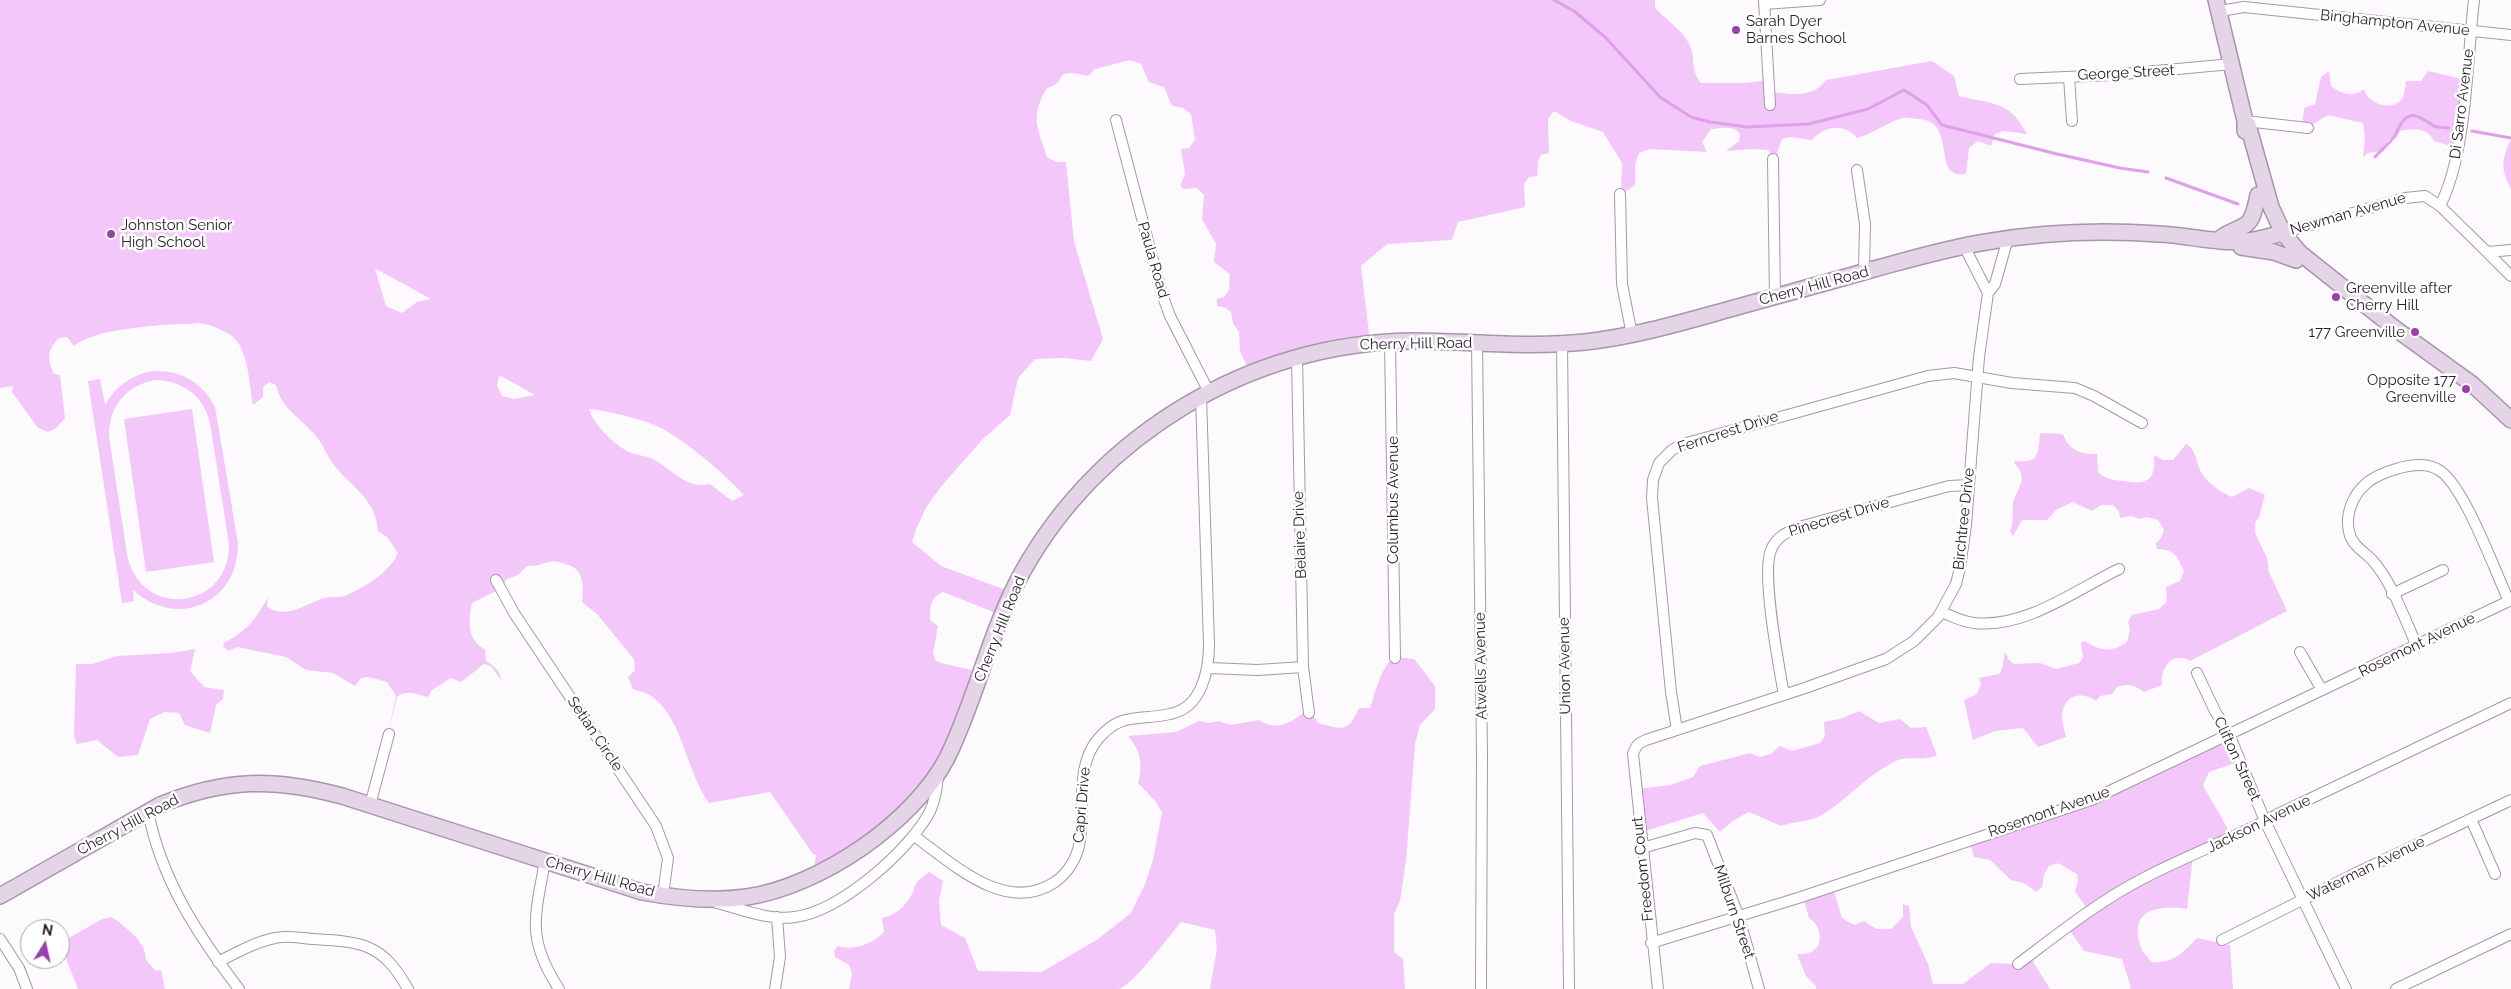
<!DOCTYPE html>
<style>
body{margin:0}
#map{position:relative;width:2511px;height:989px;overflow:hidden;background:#fdfafe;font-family:Raleway,sans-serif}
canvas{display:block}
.north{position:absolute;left:20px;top:919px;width:50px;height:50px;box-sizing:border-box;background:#fff;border:1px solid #a8a5a9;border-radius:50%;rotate:10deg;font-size:14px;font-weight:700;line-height:20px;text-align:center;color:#261f27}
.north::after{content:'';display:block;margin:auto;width:18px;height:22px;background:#9b40ab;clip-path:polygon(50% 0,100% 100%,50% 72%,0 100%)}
</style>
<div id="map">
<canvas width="2511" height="989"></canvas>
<div class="north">N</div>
</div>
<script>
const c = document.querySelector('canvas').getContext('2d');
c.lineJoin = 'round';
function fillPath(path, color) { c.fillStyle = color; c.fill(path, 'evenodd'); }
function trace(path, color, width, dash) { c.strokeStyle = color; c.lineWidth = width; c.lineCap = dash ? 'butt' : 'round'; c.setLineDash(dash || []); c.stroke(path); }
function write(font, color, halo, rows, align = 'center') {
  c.font = font + ' Raleway,sans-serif'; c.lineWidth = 5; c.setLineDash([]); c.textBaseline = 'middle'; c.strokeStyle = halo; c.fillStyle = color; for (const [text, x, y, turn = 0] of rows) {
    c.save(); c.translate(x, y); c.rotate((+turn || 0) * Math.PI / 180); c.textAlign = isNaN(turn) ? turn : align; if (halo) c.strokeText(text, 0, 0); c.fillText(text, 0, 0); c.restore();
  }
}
const green = new Path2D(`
 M 0,0 L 1655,0 L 1655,8 C 1665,19 1685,32 1690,46 C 1696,60 1690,69 1701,83 L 1745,83 L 1769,80 L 1771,92 C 1792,94 1812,99 1826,80 L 1932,61 L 1954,76 L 1959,96 C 1993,105 2008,99 2027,134 L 2003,131 L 1995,134 L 1991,146 L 1978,141 L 1969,148 L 1966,174 C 1930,180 1959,121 1918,119 C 1914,119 1907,117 1903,118 C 1891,120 1873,134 1857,138 C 1845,123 1823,126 1812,140 L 1790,137 L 1782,139 L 1775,159 L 1768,150 L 1753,149 L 1726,151 L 1739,141 L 1740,134 C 1734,125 1721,128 1711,129 L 1702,142 L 1707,152 L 1650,149 L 1639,153 L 1635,165 L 1635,185 L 1621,195 L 1622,163 L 1603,132 L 1571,121 L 1554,111 L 1548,119 L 1549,153 L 1541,155 L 1538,161 L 1537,176 L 1529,177 L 1524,184 L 1525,207 L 1458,222 L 1452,240 L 1387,244 L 1361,266 L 1370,342 L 1248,368 L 1240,351 L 1239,332 L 1233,323 L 1231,312 L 1224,307 L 1217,306 L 1217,299 L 1224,297 L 1229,290 L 1230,274 L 1214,262 L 1216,244 L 1202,219 L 1204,195 L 1197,188 L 1184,189 L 1180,186 L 1185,174 L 1181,149 L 1189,148 L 1195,140 L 1191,114 L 1183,108 L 1172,106 L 1164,87 L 1149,82 L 1141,64 L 1130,60 L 1095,69 L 1088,76 C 1050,66 1069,83 1047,88 C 1030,116 1037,127 1047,157 L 1057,162 L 1066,162 L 1074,242 L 1103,339 L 1091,361 L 1064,358 L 1035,359 L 1018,378 L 1010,415 L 983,439 L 944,483 L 927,506 L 916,529 L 912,542 L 941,566 L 1011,592 L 1001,615 L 943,592 C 930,598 930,607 930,620 L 938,626 L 933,653 L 936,661 C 951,667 966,667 980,673 L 968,711 L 905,812 L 813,875 L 816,855 L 813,854 L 770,792 L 709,803 C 687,773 683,721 654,698 C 649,693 640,692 633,689 L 628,677 L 635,670 L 634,659 L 597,614 L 582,602 C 584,585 584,568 565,564 C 560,562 555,560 550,562 C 539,564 540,566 527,566 L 518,575 L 507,579 L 500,589 L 472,603 C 468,622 467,639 485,650 L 486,661 C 493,665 501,671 501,680 L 491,666 L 484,664 L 461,682 L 451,678 L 432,690 L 428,697 C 416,694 407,689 397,697 L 388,734 L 396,696 L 387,682 L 368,677 L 361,678 L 355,686 L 333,673 L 306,670 L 286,657 L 237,647 L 228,651 L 223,646 L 224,643 C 248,630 255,620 268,597 L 267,606 C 285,621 306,603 325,598 C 331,596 338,598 344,596 C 363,589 391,571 398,553 L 387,537 L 378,531 C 376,499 352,488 334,465 C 327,456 323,444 316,436 C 301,418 282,410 276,385 L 269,382 L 263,387 L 263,397 L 253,405 C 249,384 249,350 232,336 C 225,331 209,324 200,323 C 197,322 192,324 189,324 C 162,324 93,329 74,346 L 67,337 L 59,338 C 47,350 47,359 54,374 L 60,375 L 65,418 L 56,428 L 48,432 L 38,428 L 12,392 L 13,386 L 0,388 ZM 375,269 L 376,269 L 431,299 L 417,302 L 402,313 L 386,306 ZM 499,375 L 535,395 L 514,399 L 502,396 L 497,386 ZM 589,409 C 609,411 647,420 663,429 C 692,446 721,471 744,495 L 732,501 L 710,484 C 687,489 675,472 656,461 C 648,455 636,456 627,451 C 613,443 593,424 589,409 Z
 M 2329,71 L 2331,86 C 2342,94 2353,98 2364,89 C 2367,103 2388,111 2400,101 C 2405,97 2405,87 2406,81 L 2421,81 L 2428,71 L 2466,80 L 2457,148 L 2434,141 C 2427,127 2414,128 2400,131 L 2397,137 L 2388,140 L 2384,151 L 2368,153 L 2363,157 L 2365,136 L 2363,123 L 2328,115 L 2310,126 L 2302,126 L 2304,108 L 2315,104 L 2321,77 Z
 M 2511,139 L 2511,189 C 2500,168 2502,159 2511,139 Z
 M 153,371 C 181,370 202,382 215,407 L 238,543 C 239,603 177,630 133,590 L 134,601 L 122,603 L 88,381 L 100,379 L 105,405 C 116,386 131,375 153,371 ZM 156,380 C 183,381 204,396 210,423 L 229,544 C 230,611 139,620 127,554 L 109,436 C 109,406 126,385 156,380 Z
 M 192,409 L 214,562 L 146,572 L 124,419 Z
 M 2040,433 L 2063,434 C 2068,450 2082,455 2097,454 L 2098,472 C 2106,480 2114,480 2124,481 C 2147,485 2156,481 2154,455 L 2163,460 L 2173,460 L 2186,444 C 2195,449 2196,459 2199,468 C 2204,481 2220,492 2232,497 L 2249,488 L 2265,495 L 2259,517 L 2255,523 L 2255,533 L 2267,558 L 2269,572 L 2287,611 L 2190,661 C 2172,650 2160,668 2162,685 L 2144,692 C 2135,685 2128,683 2117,687 L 2112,694 L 2100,696 L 2096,701 C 2079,690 2063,696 2062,717 C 2062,723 2065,731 2066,737 L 2038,747 L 2023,728 L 1995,731 L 1973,740 L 1964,700 L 1977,694 L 1981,684 L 1979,678 L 1999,674 L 2002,669 L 2005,652 L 2009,660 L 2014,664 L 2040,663 L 2056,669 L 2079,663 L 2083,658 L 2081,642 L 2085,641 C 2100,651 2112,653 2127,642 L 2130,629 L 2128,622 L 2132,615 L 2159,609 L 2167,602 L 2166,587 L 2180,581 L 2184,571 C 2176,555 2176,550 2157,549 L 2156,543 L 2161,538 L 2164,530 L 2158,520 L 2147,517 L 2140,519 L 2131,516 L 2120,518 L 2119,511 L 2113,505 L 2101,505 L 2092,511 L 2073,502 L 2056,510 L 2047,520 L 2022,520 L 2013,536 L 2010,531 C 2014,521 2012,514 2013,504 C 2014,494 2026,482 2020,471 C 2018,466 2015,466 2014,461 C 2040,463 2038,455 2040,433 Z
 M 195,649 L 190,671 L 204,687 L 224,690 L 223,699 L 216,705 L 210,733 L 185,725 L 179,713 L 165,712 L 150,719 L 138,755 L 118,757 L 97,740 L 77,744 L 74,736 L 76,664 L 92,664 L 117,656 L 171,653 Z
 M 1394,657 L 1414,659 L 1435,686 L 1435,709 L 1420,725 L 1415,744 L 1406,860 L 1400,901 L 1394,914 L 1394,952 L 1403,959 L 1405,989 L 1210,989 L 1217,949 L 1215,930 L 1181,922 C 1168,937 1135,983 1119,989 L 849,989 L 852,974 L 849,965 L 835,957 L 834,951 L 838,946 C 853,951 873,944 884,932 L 882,918 C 898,915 911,901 915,886 C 916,881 925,875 929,872 L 943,881 L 939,901 L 941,925 L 965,938 L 978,971 L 1042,972 L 1098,939 L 1131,913 L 1145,884 L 1153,860 L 1162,813 L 1156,802 L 1138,783 C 1143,767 1141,750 1128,736 L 1176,732 L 1199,721 L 1209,723 L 1219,721 L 1230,725 L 1259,720 C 1277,733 1294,721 1308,709 L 1318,723 C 1342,729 1348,734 1359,708 L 1370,708 C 1376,691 1380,669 1394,657 Z
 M 1859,711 L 1879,723 L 1900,719 L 1911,728 L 1926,727 L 1937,755 C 1925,762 1909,755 1896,761 C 1868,774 1848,799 1822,815 C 1810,822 1794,821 1781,826 L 1749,812 L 1734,820 L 1720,832 L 1703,813 L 1642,832 L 1636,789 L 1671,785 L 1693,777 L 1700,766 L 1750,753 L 1759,757 L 1771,754 L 1780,746 L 1792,751 L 1820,743 L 1825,736 L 1824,722 L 1840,719 Z
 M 2229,733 L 2241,761 L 2209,772 L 2203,785 C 2212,803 2224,819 2231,837 L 2193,855 L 2187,909 C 2166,906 2134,906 2138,936 C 2140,949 2143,953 2152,962 C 2173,964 2184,952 2197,938 L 2230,945 L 2233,989 L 2129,989 L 2131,988 L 2122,959 L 2084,951 L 2068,928 L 2089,912 L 2075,891 L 2078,881 L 2077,874 L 2058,863 L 2049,866 L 2044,875 L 2042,887 L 2036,892 L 2024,883 L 2011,880 L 1990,860 L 1974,857 L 1969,840 L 2092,799 Z
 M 1833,888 L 1842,918 L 1854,925 L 1864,921 L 1876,929 L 1891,929 L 1903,917 L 1903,904 L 1909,906 L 1911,927 L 1928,964 L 1933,984 L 1963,984 L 1991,963 L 2017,964 L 2029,955 L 2050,989 L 1816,989 L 1816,986 L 1806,976 L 1797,954 C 1801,954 1806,954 1809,953 C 1826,947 1821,925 1809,918 L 1803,896 Z
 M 111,917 L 118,921 L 137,938 L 144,949 L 146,960 L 156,971 L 161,970 L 165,989 L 78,989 L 60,943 L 102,919 Z`);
const stream = new Path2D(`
 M 1554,0 L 1574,11 L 1605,37 L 1660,97 L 1691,117 L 1710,122 L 1748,127 L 1809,124 L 1868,109 L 1904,90 L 1927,105 L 1942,125 L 2057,154 L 2120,168 L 2148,172
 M 2472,131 L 2511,138
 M 2375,157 C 2381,150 2389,144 2394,137 C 2400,127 2404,109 2421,118 C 2436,126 2430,127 2449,128
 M 2166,178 L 2238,204`);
const street = new Path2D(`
 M 1764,0 L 1770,105
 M 1764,4 L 1820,0
 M 2220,11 L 2244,7 L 2511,35
 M 2069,77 L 2072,121
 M 2020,79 L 2112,75 L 2232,64
 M 1116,120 L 1162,294 L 1170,316 L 1209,392
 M 2245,121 L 2308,128
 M 1773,159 L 1775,297
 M 1857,170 L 1865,224 L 1864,272
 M 1620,194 L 1622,284 L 1632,335
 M 2440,206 C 2467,153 2467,60 2474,0
 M 2283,233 L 2405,198 L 2425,196 L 2440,206 L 2487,252 L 2511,250
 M 1964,246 L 1988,293
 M 2487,252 L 2511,276
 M 1390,342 L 1395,658
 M 1477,343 L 1482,756 L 1481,989
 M 1562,343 L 1569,989
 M 1297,357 L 1303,667 L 1309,713
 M 496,580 L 514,613 L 656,826 L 668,858 L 663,895
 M 2392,594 L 2443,570
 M 1941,612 C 1952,616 1962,622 1974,623 C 2024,629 2076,590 2119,569
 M 2417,646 C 2404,618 2393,584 2373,561 C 2365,552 2352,546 2349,532 C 2345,513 2353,494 2368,482 C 2377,475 2386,472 2396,469 C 2409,465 2424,462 2437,469 C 2463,481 2495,572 2509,601
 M 2300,652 L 2322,690
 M 1209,668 L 1258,670 L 1303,667
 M 2197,673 L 2215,711 L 2229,734 L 2265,821 L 2346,989
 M 1784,695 C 1779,666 1761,574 1771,550 C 1776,537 1787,532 1799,527 L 1949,486 L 1969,485
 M 1677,730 L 1671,692 L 1652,498 L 1653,480 L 1659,463 L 1672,450 L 1683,444 L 1928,376 L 1954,373 L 2012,383 L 2075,388 L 2094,396 L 2142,423
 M 370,805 L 389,734
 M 148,811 C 161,879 197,934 239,989
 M 2471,819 L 2495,874
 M 914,836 C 953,864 1006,915 1055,882 C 1069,872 1077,858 1080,841 C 1085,808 1075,766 1098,739 C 1122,711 1139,721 1170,714 C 1202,708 1209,670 1209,644 L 1201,397
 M 1642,848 L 1695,833 L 1707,835 L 1739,917 L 1759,989
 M 545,861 C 535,917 526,938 559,989
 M 717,903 C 741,909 770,921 795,917 C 840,911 906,853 928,815 C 935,803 937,788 938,775
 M 0,939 L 19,968 L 27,989
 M 2222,940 L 2354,874 L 2511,800
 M 1651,943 L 1798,898 L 2091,800 L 2511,600
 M 218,962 C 236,953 255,942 275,938 C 287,935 300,938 313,939 C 363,942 382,943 408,989
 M 2018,964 C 2058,934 2099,901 2144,878 C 2188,855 2235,838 2278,814 L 2511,703
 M 775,989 L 780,957 L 777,917
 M 1658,989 L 1633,754 C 1636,746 1638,743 1646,740 L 1805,688 L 1886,659 L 1914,641 L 1938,617 L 1956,584 L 1960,568 L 1966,525 L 1979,357 L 1988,293 L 1995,284 L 2008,238
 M 2396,989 L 2511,934`);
const secondary = new Path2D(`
 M 2216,0 L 2245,121 L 2245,131
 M 2245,121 L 2248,125 L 2271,207 L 2283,233 L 2300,253 L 2393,327 L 2472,384 L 2511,420
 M 2219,239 C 2246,220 2250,235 2258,195
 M 2241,247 L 2274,252 L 2296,260
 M 0,896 L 160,805 C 225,778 275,778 342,796 L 642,892 C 675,898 713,902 747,897 C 820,886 913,823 947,758 C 977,697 990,630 1023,571 C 1061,503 1117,447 1183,407 C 1252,365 1331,342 1411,341 C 1469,341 1527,348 1585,342 C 1630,337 1673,325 1716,313 C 1769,298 1822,284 1874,269 C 1911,259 1948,248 1986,242 C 2043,232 2102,230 2159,234 C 2187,235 2218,244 2246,241 C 2258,240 2271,236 2283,233`);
const markers = [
 [1736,30,5,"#9b40ab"],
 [111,234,5,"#9b40ab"],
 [2336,297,5,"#9b40ab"],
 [2415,332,5,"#9b40ab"],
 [2466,389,5,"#9b40ab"]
];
const poiNames = [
 ["Sarah Dyer",1746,21],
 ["Barnes School",1746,38],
 ["Johnston Senior",121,225],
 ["High School",121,242],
 ["Greenville after",2346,288],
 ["Cherry Hill",2346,305],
 ["177 Greenville",2405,332,"right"],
 ["Opposite 177",2456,380,"right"],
 ["Greenville",2456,397,"right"]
];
const streetNames = [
 ["Binghampton Avenue",2395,23,6],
 ["George Street",2126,73,-3],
 ["Di Sarro Avenue",2462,104,-83],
 ["Newman Avenue",2348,214,-16],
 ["Paula Road",1153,260,74],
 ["Cherry Hill Road",1814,286,-15],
 ["Cherry Hill Road",1416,344,-1],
 ["Ferncrest Drive",1728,432,-18],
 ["Columbus Avenue",1393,500,-90],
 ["Pinecrest Drive",1839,517,-17],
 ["Birchtree Drive",1964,519,-84],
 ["Belaire Drive",1300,535,-92],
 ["Cherry Hill Road",1000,629,-68],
 ["Rosemont Avenue",2417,645,-26],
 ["Atwells Avenue",1481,666,-91],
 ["Union Avenue",1565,666,-91],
 ["Setian Circle",595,734,56],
 ["Clifton Street",2237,759,65],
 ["Capri Drive",1082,805,-85],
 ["Rosemont Avenue",2049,812,-19],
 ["Jackson Avenue",2259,824,-26],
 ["Cherry Hill Road",128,825,-28],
 ["Freedom Court",1643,869,-96],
 ["Waterman Avenue",2366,869,-26],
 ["Cherry Hill Road",600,877,16],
 ["Milburn Street",1734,912,71]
];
fillPath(green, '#f3c7fa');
trace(stream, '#e09fea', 3);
trace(street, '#a796aa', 12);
trace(secondary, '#a796aa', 18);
trace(street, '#fff', 10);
trace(secondary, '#e5d3e8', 15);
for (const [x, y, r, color] of markers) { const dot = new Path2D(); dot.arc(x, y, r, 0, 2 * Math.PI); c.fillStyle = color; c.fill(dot); trace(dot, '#fff', 2); }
write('15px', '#261f27', '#fff', poiNames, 'left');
write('15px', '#261f27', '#fff', streetNames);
</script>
